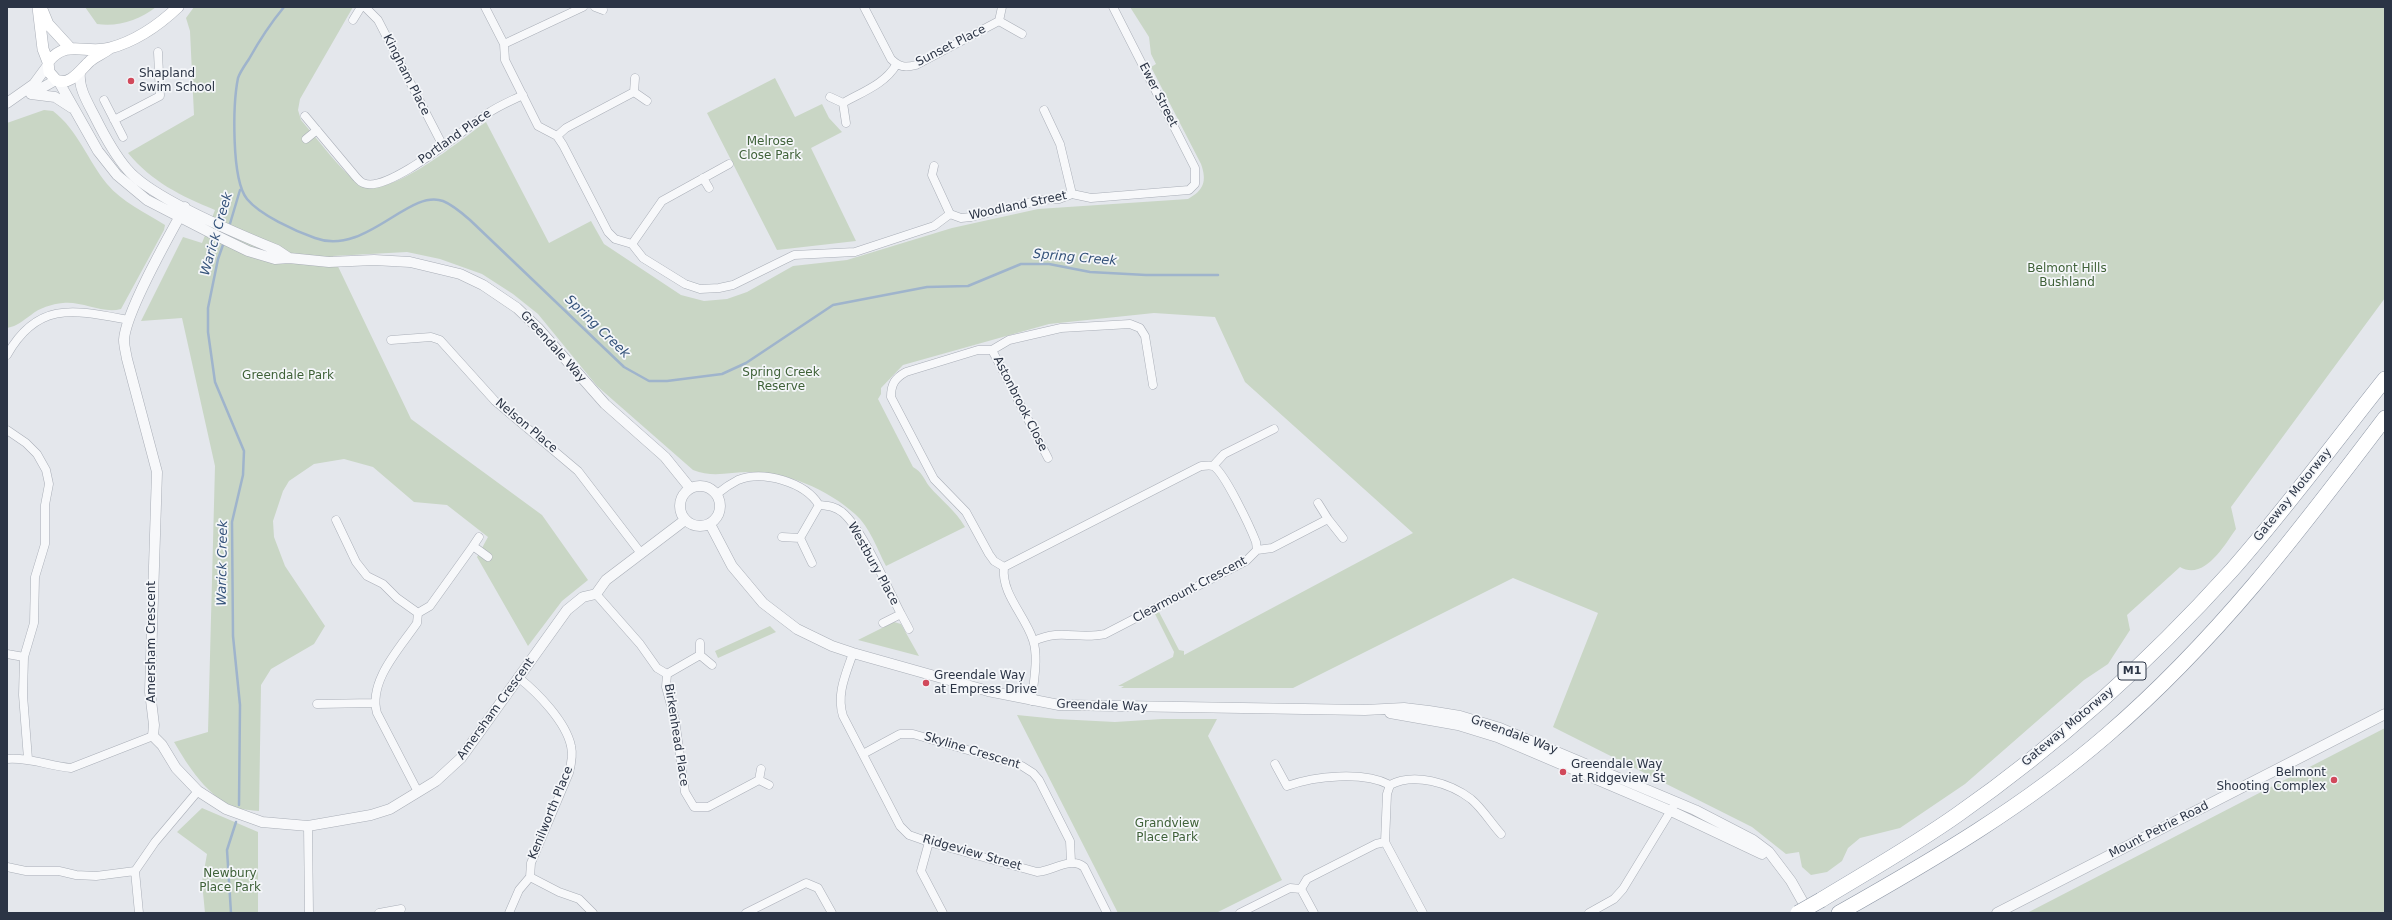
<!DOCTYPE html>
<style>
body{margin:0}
#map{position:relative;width:2392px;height:920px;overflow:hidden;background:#e4e7ec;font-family:"DejaVu Sans",sans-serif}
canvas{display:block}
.frame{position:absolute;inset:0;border:8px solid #2b3445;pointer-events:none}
</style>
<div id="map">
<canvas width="2392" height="920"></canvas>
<div class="frame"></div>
</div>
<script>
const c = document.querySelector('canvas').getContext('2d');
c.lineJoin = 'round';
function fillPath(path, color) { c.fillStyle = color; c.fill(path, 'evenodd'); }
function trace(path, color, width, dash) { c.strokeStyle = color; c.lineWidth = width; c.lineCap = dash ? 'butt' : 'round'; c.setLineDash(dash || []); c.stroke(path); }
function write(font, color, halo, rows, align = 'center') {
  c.font = font + ' "DejaVu Sans",sans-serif'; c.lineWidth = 3.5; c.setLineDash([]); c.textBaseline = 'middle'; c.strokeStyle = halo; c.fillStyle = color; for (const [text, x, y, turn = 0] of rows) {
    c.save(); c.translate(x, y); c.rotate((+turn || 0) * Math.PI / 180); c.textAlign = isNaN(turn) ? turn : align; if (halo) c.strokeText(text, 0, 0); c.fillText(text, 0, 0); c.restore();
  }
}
const green = new Path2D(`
 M 85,7 L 156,7 C 139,20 119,27 97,24 Z
 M 194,7 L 353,7 L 300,99 L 298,110 L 301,120 C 316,137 342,172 359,184 C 387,203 462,138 486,122 L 549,243 L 591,221 L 604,244 L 681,295 L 704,301 L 727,299 L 747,292 L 793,266 L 847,260 L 952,228 L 1038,209 L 1188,199 C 1204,190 1207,181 1201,164 L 1151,67 L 1156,64 L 1151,54 L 1149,37 L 1130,7 L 2385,7 L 2385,298 L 2231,507 L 2236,529 C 2224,546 2204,581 2180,567 L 2127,615 L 2130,630 L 2108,664 L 2084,680 L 1965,784 L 1900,828 L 1860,838 L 1848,848 L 1842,861 L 1827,872 L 1811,875 L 1802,867 L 1799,852 L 1786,854 L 1752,827 L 1553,727 L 1598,613 L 1513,578 L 1293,688 L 1121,688 L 1124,686 L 1118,686 L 1173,657 L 1174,652 L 1155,614 L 1159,612 L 1179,650 L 1184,651 L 1184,655 L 1413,533 L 1245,382 L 1215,317 L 1154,313 L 1049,324 L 903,365 L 881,388 L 881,394 L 878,399 L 913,467 C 922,472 924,479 929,486 C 941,500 956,511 965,527 L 886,566 C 877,549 870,527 855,514 C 827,489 787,472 750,472 C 729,472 713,478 693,470 L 597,386 L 538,314 L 513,294 L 482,274 L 440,259 L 407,252 L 333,256 L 411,419 L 542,515 L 588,580 L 562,601 L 528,646 L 477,557 L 488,537 L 447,505 L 414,502 L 373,467 L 344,459 L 314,464 L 289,481 L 283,491 L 273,521 L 274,537 L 285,566 L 325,626 L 314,644 L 271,669 L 261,685 L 259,811 C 251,810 242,810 234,807 C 208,797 188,766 174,742 L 208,732 L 215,466 L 182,318 L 141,321 L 183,237 L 202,243 L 215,210 C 181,196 152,182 128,153 L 194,115 L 190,31 L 186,18 Z
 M 775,78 L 795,117 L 822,104 L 829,118 L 842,132 L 811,148 L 856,241 L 777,250 L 707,113 Z
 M 44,110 L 53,111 C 78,130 88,161 107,184 C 122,202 146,213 165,225 L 164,230 L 121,309 C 102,314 83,301 63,303 C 52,304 39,308 31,315 C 22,321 18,326 7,328 L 7,123 Z
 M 894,622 L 901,624 L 919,656 L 858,640 Z
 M 770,626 L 776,632 L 718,658 L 715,651 Z
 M 1017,715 L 1057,719 L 1115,722 L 1162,719 L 1217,719 L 1208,736 L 1282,880 L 1216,913 L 1118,913 Z
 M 2385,728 L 2385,913 L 2027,913 Z
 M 202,808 L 258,832 L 258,913 L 205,913 L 202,882 L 207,854 L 177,832 Z`);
const stream = new Path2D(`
 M 284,7 C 270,24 259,41 249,59 C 245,65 240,72 238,78 C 233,103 231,179 247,199 C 260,215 295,231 315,238 C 365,257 409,188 443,201 C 453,205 462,213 470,220 L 624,367 L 649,381 L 667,381 L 722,374 L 746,363 L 833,305 L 927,287 L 968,286 L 1021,264 L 1049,264 L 1090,272 L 1146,275 L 1218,275
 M 229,227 L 240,190
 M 224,242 L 218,259 L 208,308 L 208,332 L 215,382 L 244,451 L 243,475 L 232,522 L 233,636 L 240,705 L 239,805
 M 231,913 L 227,850 L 236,822`);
const minor = new Path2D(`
 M 365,7 L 378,20 L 443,146
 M 485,7 L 504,44 L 505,60 L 538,126 L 557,136 L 563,145 L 608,232 L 615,239 L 632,244 L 643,258 L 685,284 L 700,289 L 719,288 L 733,285 L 794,255 L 855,252 L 934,226 L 950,214 L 961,218 L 971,217 L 1041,200 L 1059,199 L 1072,194 L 1091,198 L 1189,190 L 1195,184 L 1195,168 L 1113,7
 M 595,7 L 603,10
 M 864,7 L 891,59 C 899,67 905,68 916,65 L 999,21
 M 1002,7 L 999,21 L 1022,34
 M 353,20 L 361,7
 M 504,44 L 583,7
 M 635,78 L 634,92 L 647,101
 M 830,97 L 843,103 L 846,123
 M 104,100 L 123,137
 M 843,103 C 862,92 885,84 896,65
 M 1044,110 L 1060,144 L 1072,194
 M 305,116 L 356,177 C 358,179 360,182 363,183 C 387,195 465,128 487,114 C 498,106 511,101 523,95
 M 114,120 L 160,96 L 158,52
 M 557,136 L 566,128 L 634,92
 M 306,139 L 317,130
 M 934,166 L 932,175 L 950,214
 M 703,178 L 709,188
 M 632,244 L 662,201 L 729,164
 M 391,340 L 431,337 L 440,340 L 495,401 L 578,471 L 640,552
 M 992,350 L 1048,458
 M 7,355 C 38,300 75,310 129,320
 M 7,430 L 26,443 L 37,454 L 46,470 L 49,484 L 45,505 L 45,544 L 35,577 L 34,623 L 24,657 L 23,695 L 28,759
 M 1213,466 L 1224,454 L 1274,429
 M 717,494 C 723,489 730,484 738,480 C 763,470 805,482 819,505 C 828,506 834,506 842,512 C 862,528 888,589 901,614
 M 1318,503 L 1328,519 L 1343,538
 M 336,520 L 356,562 L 367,576 L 383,584 L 397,598 L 418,613
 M 479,537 L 473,546 L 488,557
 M 782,537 L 800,538 L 812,563
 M 800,538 L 819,505
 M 1257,550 L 1272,548 L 1328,519
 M 1004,567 L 1201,466 C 1205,466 1209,465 1213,466 C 1224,471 1251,529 1256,542 L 1257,550 L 1246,561 L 1105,634 C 1077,640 1061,628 1034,641
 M 596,594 L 640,644 L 657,668 L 667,674 L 666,687 L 675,720 L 685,792 L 694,807 L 708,807 L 759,780
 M 883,623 L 901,614 L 909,629
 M 700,643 L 700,655 L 712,665
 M 853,653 C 846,674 836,694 843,716 L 900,826 L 909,835 L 929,842 L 1037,872 C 1053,871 1071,856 1084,867 L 1107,913
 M 7,654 L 24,657
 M 667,674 L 700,655
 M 1032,701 C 1033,683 1039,658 1033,640 C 1025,615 1001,594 1004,567 L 994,561 L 989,554 L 966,512 L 934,479 L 891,397 C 891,384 895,378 906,372 L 978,350 L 992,350 L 1009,340 L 1061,328 L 1130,324 L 1140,328 L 1145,336 L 1153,385
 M 317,704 L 374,703
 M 863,754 L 900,734 L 913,734 L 1022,766 L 1033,773 L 1039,780 L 1070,841 L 1071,862
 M 7,759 C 29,757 49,766 71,768 L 153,736
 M 1275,764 L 1287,786 C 1315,776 1363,771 1390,785
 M 761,769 L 759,780 L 769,785
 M 418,792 L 377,713 C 368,681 400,648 417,623 L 418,613 L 430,606 L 473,546
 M 308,826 L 309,913
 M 929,842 L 921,871 L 943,913
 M 7,867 L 26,871 L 59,871 L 76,875 L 96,876 L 135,871
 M 530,877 L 559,892 L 579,899 L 593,913
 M 1301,889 L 1314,913
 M 139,913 L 135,871 L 155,842 L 198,791
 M 379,913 L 401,909
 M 509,913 L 519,890 L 530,877 L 531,863 L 569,773 C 571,765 573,754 571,746 C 566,722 538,693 519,678
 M 746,913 L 806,883 L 818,888 L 832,913
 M 1240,913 L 1290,888 L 1301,889 L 1307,879 L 1376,844 L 1385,842
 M 1423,913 L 1385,842 L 1387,794 L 1390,785 C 1414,772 1450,783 1471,799 C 1482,808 1491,823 1501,834
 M 1589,913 L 1614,899 L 1623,889 L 1673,807`);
const tertiary = new Path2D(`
 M 80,72 C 78,88 88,103 95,117 C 104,135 114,154 127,169 C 151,198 240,235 277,250 L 289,258
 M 59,82 L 98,151 L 117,175 L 147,200 L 215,235 L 248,251 L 275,259 L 289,258 L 329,262 L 374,260 L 410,262 L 460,274 L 483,285 L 517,308 L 538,328 L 605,404 L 665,457 L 690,488
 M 31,94 L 55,97 L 72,108
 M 31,94 L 56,80
 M 7,103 L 34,84 L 48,65
 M 185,207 C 170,234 125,313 124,340 C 124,346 126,353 127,359 L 157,472 L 150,692 L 154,725 L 153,736 L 162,745 L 176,768 L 198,791 L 226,809 L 262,822 L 308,826 L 371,815 L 390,809 L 436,781 L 461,758 L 567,610 L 583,597 L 596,594 L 606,580 L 685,520
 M680 506a20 20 0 1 1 40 0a20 20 0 1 1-40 0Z
 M 710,524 L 732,566 L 763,603 L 797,629 L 832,646 L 853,653 L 988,691 L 1059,705 L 1365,710 L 1404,708 L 1429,711 L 1460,716 L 1500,728 L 1695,810 L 1753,840 L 1769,852 L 1791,881 L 1809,913
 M 1390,713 L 1458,725 L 1497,737 L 1671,811 L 1762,854
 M 1997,913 L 2385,714`);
const secondary = new Path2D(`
 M 38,7 L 43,49 L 48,62
 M 41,7 L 48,24 L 70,48
 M 110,48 C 104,53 96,56 90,61 C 81,69 70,87 56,80 L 49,72 L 48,62 C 67,38 86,55 110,48 C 136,41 159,25 178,7`);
const motorway = new Path2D(`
 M 1821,900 C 1867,872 1913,846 1957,815 C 2057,745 2150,661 2232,570 C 2286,509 2334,443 2385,379
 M 1839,913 C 1933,860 2025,806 2107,735 C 2217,640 2298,533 2385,418`);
const motorwayBridge = new Path2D(`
 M 1798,913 L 1821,900`);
const markers = [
 [131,81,4,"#d1495b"],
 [926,683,4,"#d1495b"],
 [1563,772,4,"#d1495b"],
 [2334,780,4,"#d1495b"]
];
const shields = [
 [2132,671,28]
];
const shieldNames = [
 ["M1",2132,671]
];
const streetNames = [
 ["Sunset Place",951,46,-27],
 ["Kingham Place",406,75,63],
 ["Ewer Street",1158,95,63],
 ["Portland Place",455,137,-35],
 ["Woodland Street",1018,206,-12],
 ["Greendale Way",553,347,48],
 ["Astonbrook Close",1020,404,63],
 ["Nelson Place",526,426,40],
 ["Gateway Motorway",2293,495,-51],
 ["Westbury Place",873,564,61],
 ["Clearmount Crescent",1190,590,-28],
 ["Amersham Crescent",152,642,-90],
 ["Greendale Way",1102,706,2],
 ["Amersham Crescent",496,709,-54],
 ["Gateway Motorway",2068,727,-40],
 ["Birkenhead Place",676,735,81],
 ["Greendale Way",1514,735,20],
 ["Skyline Crescent",972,751,17],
 ["Kenilworth Place",551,813,-68],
 ["Mount Petrie Road",2159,830,-27],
 ["Ridgeview Street",972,853,16]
];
const poiNames = [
 ["Shapland",139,74],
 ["Swim School",139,88],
 ["Greendale Way",934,676],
 ["at Empress Drive",934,690],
 ["Greendale Way",1571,765],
 ["at Ridgeview St",1571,779],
 ["Belmont",2326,773,"right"],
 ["Shooting Complex",2326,787,"right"]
];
const parkNames = [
 ["Melrose",770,142],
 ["Close Park",770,156],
 ["Belmont Hills",2067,269],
 ["Bushland",2067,283],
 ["Spring Creek",781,373],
 ["Reserve",781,387],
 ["Greendale Park",288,376],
 ["Grandview",1167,824],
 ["Place Park",1167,838],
 ["Newbury",230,874],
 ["Place Park",230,888]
];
const waterNames = [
 ["Warick Creek",217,234,-74],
 ["Spring Creek",1075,258,5],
 ["Spring Creek",597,327,44],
 ["Warick Creek",223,563,-89]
];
fillPath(green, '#c9d6c5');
trace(stream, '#9fb4cc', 2.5);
trace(minor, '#a9aeb7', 9);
trace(tertiary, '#a9aeb7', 11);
trace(secondary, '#a9aeb7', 12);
trace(motorway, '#8b94a3', 16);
trace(minor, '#f7f8fa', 8);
trace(tertiary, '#f7f8fa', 10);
trace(secondary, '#fff', 11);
trace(motorway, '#fff', 15);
trace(motorwayBridge, '#8b94a3', 16, []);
trace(motorwayBridge, '#fff', 15);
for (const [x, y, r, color] of markers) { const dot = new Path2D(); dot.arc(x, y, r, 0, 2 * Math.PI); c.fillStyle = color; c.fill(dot); trace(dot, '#f4f6f9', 1.5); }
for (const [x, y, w] of shields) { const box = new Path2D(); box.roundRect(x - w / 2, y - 9, w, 18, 3); c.fillStyle = '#f4f6f9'; c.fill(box); trace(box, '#2b3445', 1); }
write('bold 11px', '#2b3445', null, shieldNames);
write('12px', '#2b3445', '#f4f6f9', streetNames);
write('12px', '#2b3445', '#f4f6f9', poiNames, 'left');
write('12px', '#3f6138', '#f4f6f9', parkNames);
write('italic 13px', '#34527a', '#f4f6f9', waterNames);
</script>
